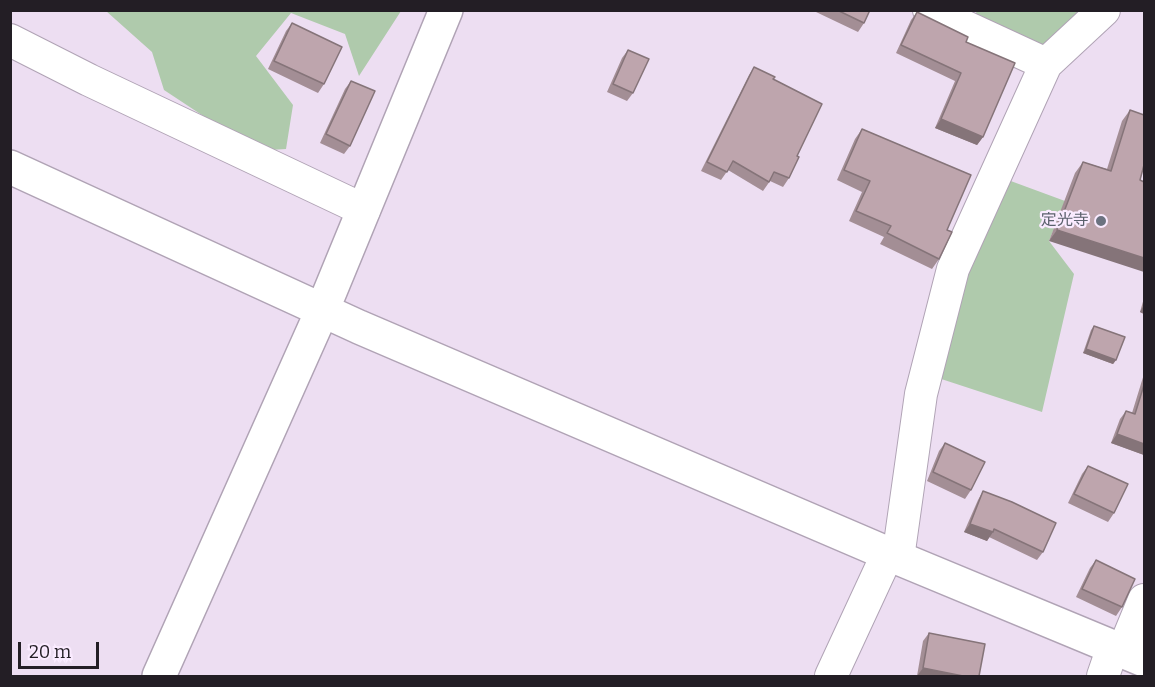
<!DOCTYPE html>
<meta charset="utf-8">
<style>
body{margin:0}
#map{position:relative;width:1155px;height:687px;overflow:hidden;background:#eddef2;font-family:Bitter,serif}
canvas{display:block}
.frame{position:absolute;inset:0;border:12px solid #231e25;pointer-events:none}
.scale{position:absolute;left:18px;top:642px;width:81px;height:27px;box-sizing:border-box;border:3px solid #231e25;border-top:0;padding-left:8px;font-size:18px;line-height:21px;white-space:nowrap;color:#231e25;-webkit-text-stroke:4px #faebff;paint-order:stroke}
</style>
<div id="map">
<canvas width="1155" height="687"></canvas>
<div class="frame"></div>
<div class="scale">20 m</div>
</div>
<script>
const c = document.querySelector('canvas').getContext('2d');
c.lineJoin = 'round';
function fillPath(path, color) { c.fillStyle = color; c.fill(path, 'evenodd'); }
function trace(path, color, width, dash) { c.strokeStyle = color; c.lineWidth = width; c.lineCap = dash ? 'butt' : 'round'; c.setLineDash(dash || []); c.stroke(path); }
function write(font, color, halo, rows, align = 'center') {
  c.font = font + ' Bitter,"Noto Sans JP",serif'; c.lineWidth = 4.5; c.setLineDash([]); c.textBaseline = 'middle'; c.strokeStyle = halo; c.fillStyle = color; for (const [text, x, y, turn = 0] of rows) {
    c.save(); c.translate(x, y); c.rotate((+turn || 0) * Math.PI / 180); c.textAlign = isNaN(turn) ? turn : align; if (halo) c.strokeText(text, 0, 0); c.fillText(text, 0, 0); c.restore();
  }
}
const green = new Path2D(`
 M 106,11 L 401,11 L 359,76 L 345,34 L 291,13 L 256,56 L 293,105 L 286,149 L 269,150 L 220,127 L 164,90 L 152,52 Z
 M 977,11 L 1091,11 L 1046,64 L 968,28 Z
 M 1008,180 L 1065,201 L 1049,241 L 1074,274 L 1042,412 L 926,374 L 950,278 Z`);
const street = new Path2D(`
 M 929,10 L 1046,64
 M 10,40 L 89,80 L 364,210
 M 898,558 L 921,394 L 953,269 L 1046,64 L 1104,10
 M 1123,651 L 1144,600
 M 831,676 L 888,553
 M 1103,676 L 1113,647`);
const secondary = new Path2D(`
 M 10,167 L 359,327 L 898,558 L 1144,660
 M 159,676 L 322,311 L 446,10`);
const wall = new Path2D(`
 M 817,10 L 870,10 L 864,23 L 858,32 L 816,12 Z
 M 917,12 L 966,42 L 983,137 L 977,145 L 935,128 L 955,81 L 896,53 L 911,20 Z
 M 292,23 L 324,84 L 318,93 L 268,69 L 286,31 Z
 M 628,50 L 633,93 L 627,101 L 607,92 L 622,58 Z
 M 754,67 L 773,79 L 797,156 L 789,178 L 783,187 L 770,181 L 763,191 L 728,170 L 721,180 L 701,171 L 749,75 Z
 M 351,81 L 350,146 L 344,154 L 320,143 L 345,89 Z
 M 1130,110 L 1144,165 L 1049,241 L 1075,173 L 1083,162 L 1107,169 L 1122,121 Z
 M 862,129 L 947,230 L 939,259 L 932,269 L 880,244 L 884,237 L 849,221 L 862,192 L 837,180 L 855,139 Z
 M 1144,298 L 1144,314 L 1140,312 Z
 M 1094,326 L 1116,360 L 1113,364 L 1083,353 L 1091,330 Z
 M 1144,374 L 1144,455 L 1111,443 L 1120,419 L 1126,411 L 1132,413 Z
 M 945,443 L 971,490 L 965,499 L 927,481 L 939,451 Z
 M 1088,466 L 1114,513 L 1108,522 L 1068,503 L 1082,474 Z
 M 983,491 L 1043,552 L 1037,560 L 989,537 L 987,541 L 964,532 L 978,500 Z
 M 1096,560 L 1122,607 L 1116,616 L 1076,597 L 1090,568 Z
 M 929,633 L 979,676 L 917,676 L 923,641 Z`);
const shadedWall = new Path2D(`
 M 941,119 L 983,137 L 977,145 L 935,128 Z
 M 1057,230 L 1144,258 L 1144,272 L 1049,241 Z
 M 1144,305 L 1144,314 L 1140,312 Z
 M 1086,349 L 1116,360 L 1113,364 L 1083,353 Z
 M 1117,434 L 1144,444 L 1144,455 L 1111,443 Z
 M 970,524 L 993,532 L 987,541 L 964,532 Z
 M 923,668 L 963,676 L 917,676 Z`);
const building = new Path2D(`
 M 837,10 L 870,10 L 864,23 Z
 M 917,12 L 968,37 L 966,42 L 1015,63 L 983,137 L 941,119 L 961,73 L 901,45 Z
 M 292,23 L 342,47 L 324,84 L 274,61 Z
 M 628,50 L 649,59 L 633,93 L 613,84 Z
 M 754,67 L 775,77 L 773,79 L 822,104 L 797,156 L 799,157 L 789,178 L 774,172 L 769,182 L 733,161 L 727,172 L 707,162 Z
 M 351,81 L 375,91 L 350,146 L 326,134 Z
 M 1130,110 L 1144,115 L 1144,165 L 1140,180 L 1144,182 L 1144,258 L 1057,230 L 1083,162 L 1111,171 Z
 M 862,129 L 971,175 L 947,230 L 952,232 L 939,259 L 887,233 L 891,226 L 856,211 L 870,181 L 844,170 Z
 M 1094,326 L 1125,337 L 1116,360 L 1086,349 Z
 M 1144,385 L 1144,444 L 1117,434 L 1126,411 L 1135,414 Z
 M 945,443 L 985,462 L 971,490 L 933,472 Z
 M 1088,466 L 1128,484 L 1114,513 L 1074,494 Z
 M 983,491 L 1012,502 L 1056,523 L 1043,552 L 994,529 L 993,532 L 970,524 Z
 M 1096,560 L 1135,579 L 1122,607 L 1082,589 Z
 M 929,633 L 985,644 L 979,676 L 963,676 L 923,668 Z`);
const markers = [
 [1101,221,6,"#6b7280"]
];
const worshipNames = [
 ["定光寺",1089,221]
];
fillPath(green, '#afcaac');
trace(street, '#b0a3b5', 34);
trace(secondary, '#b0a3b5', 36);
trace(street, '#fff', 32);
trace(secondary, '#fff', 33);
fillPath(wall, '#a38e95');
fillPath(shadedWall, '#857479');
fillPath(building, '#bea5ad');
trace(building, '#857479', 1.5);
for (const [x, y, r, color] of markers) { const dot = new Path2D(); dot.arc(x, y, r, 0, 2 * Math.PI); c.fillStyle = color; c.fill(dot); trace(dot, '#faebff', 2); }
write('16px', '#5b616d', '#faebff', worshipNames, 'right');
</script>
